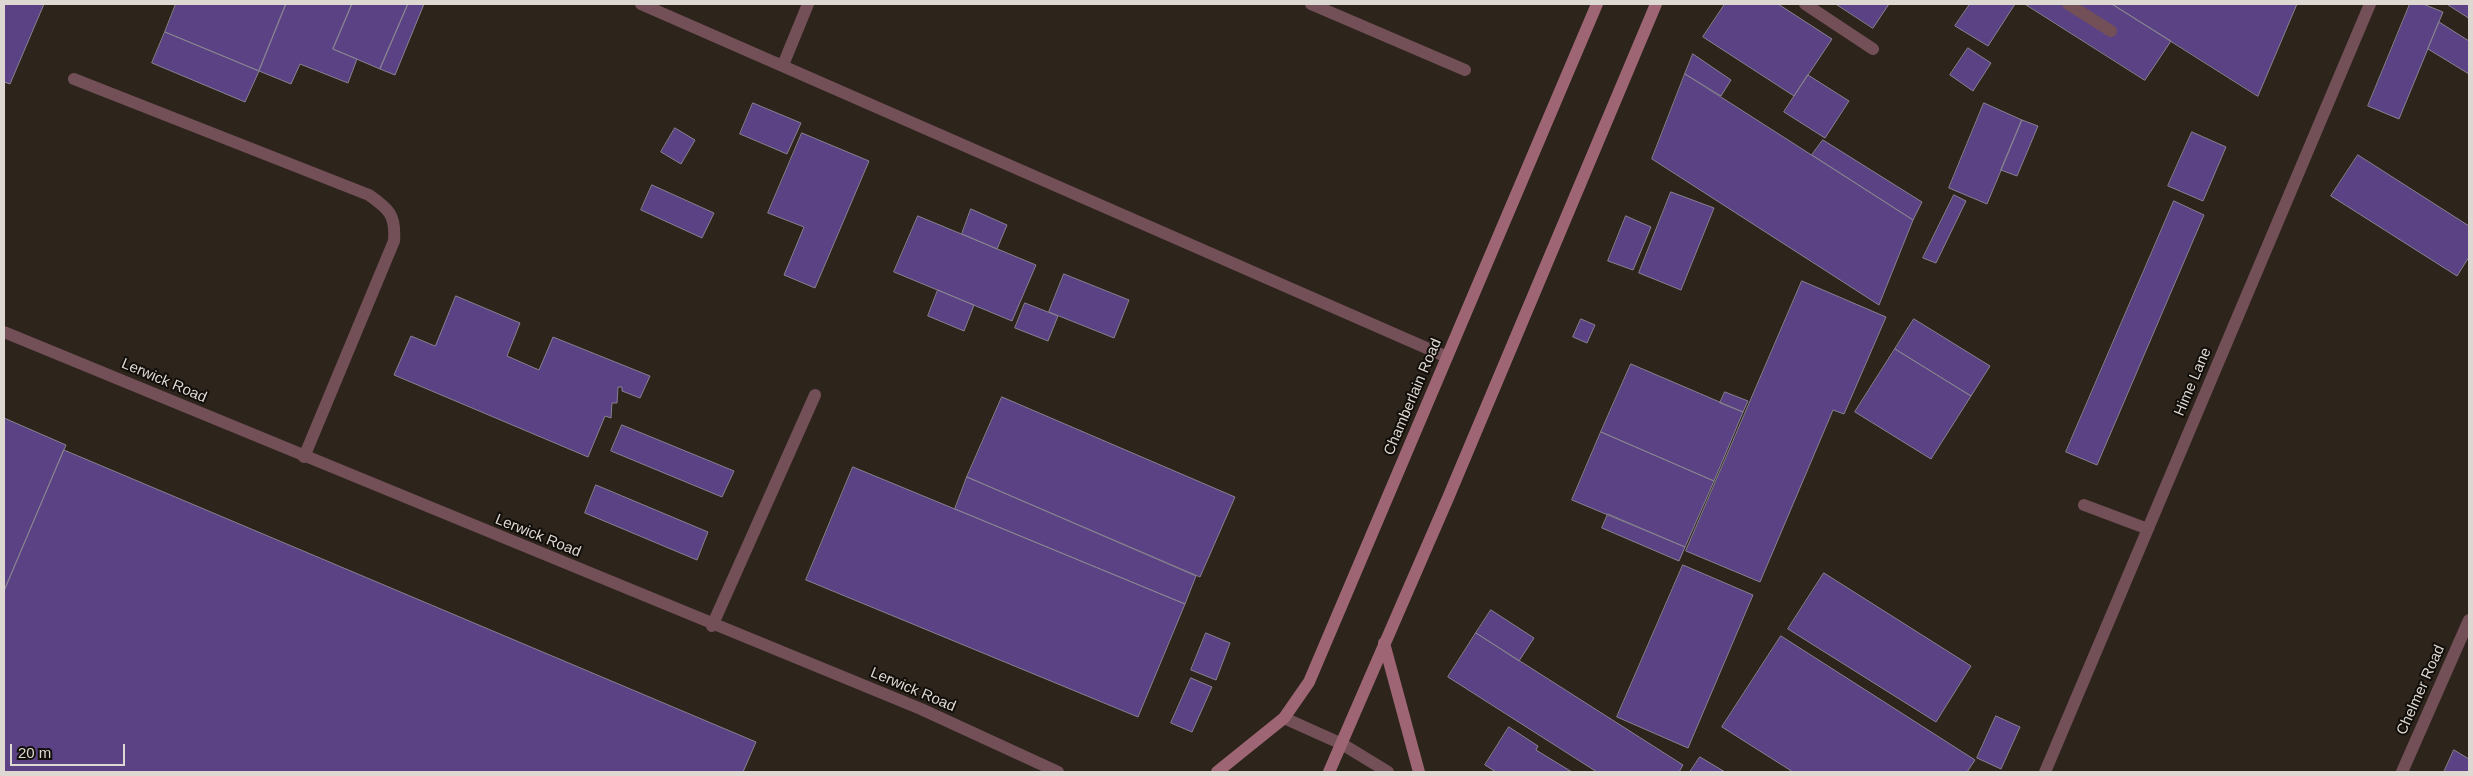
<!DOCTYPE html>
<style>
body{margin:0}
#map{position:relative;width:2473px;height:776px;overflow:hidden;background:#2d241b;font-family:Helvetica,sans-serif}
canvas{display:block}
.frame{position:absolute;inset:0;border:5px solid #ded8d2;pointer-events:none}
.scale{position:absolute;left:10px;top:744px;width:115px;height:22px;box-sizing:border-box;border:2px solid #ded8d2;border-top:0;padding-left:6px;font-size:15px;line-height:18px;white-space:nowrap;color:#ded8d2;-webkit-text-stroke:4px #120e0a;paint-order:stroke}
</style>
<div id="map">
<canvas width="2473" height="776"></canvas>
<div class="frame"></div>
<div class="scale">20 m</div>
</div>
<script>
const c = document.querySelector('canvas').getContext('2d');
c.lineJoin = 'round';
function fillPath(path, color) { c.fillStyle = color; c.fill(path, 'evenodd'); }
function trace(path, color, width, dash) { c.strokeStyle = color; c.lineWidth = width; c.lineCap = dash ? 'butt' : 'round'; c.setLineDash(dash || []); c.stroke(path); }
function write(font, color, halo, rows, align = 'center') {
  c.font = font + ' Helvetica,sans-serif'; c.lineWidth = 4; c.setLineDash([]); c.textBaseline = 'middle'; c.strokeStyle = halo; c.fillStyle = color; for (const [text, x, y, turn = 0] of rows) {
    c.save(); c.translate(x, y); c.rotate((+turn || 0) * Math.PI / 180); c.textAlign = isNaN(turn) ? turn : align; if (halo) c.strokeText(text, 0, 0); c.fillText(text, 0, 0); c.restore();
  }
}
const building = new Path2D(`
 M 4,4 L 44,4 L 10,84 L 4,82 Z
 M 176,4 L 286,4 L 259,71 L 165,32 Z
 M 286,4 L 352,4 L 333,49 L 357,59 L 348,83 L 300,64 L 291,84 L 259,71 Z
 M 352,4 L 408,4 L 380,69 L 333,49 Z
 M 408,4 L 424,4 L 395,75 L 380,69 Z
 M 1725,4 L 1778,4 L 1832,39 L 1794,96 L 1703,37 Z
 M 1836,4 L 1889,4 L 1873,28 Z
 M 1970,4 L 2015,4 L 1988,46 L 1955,26 Z
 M 2025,4 L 2112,4 L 2171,41 L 2145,80 Z
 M 2112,4 L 2297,4 L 2258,96 Z
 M 2410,4 L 2423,4 L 2443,12 L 2399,119 L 2368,106 Z
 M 2447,4 L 2469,4 L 2469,18 Z
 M 2439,22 L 2469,41 L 2469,74 L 2428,49 Z
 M 165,32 L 259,71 L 245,102 L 152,63 Z
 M 1968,48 L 1991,63 L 1973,91 L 1950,75 Z
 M 1693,54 L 1731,80 L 1721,96 L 1685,74 Z
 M 1685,74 L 1913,220 L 1879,305 L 1652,159 Z
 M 1808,75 L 1849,101 L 1825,138 L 1784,112 Z
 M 753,103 L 801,123 L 787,154 L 740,134 Z
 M 1984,103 L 2022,120 L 1987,204 L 1949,188 Z
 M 2022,120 L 2038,126 L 2017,176 L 2001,170 Z
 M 675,128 L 695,140 L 681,164 L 661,152 Z
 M 2192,132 L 2226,147 L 2203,201 L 2168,186 Z
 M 802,133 L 869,161 L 815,288 L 784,275 L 804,227 L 768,213 Z
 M 1823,140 L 1922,202 L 1913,220 L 1812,155 Z
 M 2358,155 L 2469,226 L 2469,257 L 2457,276 L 2331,196 Z
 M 652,185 L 714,213 L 702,238 L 641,210 Z
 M 1671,192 L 1714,208 L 1681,290 L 1639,273 Z
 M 1954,195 L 1966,201 L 1936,263 L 1923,258 Z
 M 2174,201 L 2204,215 L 2097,465 L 2066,452 Z
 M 971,209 L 1007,225 L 997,249 L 962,234 Z
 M 918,216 L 1036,265 L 1012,321 L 894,272 Z
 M 1626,216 L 1651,227 L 1633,270 L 1608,261 Z
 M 1064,274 L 1129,300 L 1114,338 L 1049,312 Z
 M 1802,281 L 1886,317 L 1844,414 L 1833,410 L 1760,582 L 1686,551 Z
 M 938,290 L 974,305 L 964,331 L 928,316 Z
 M 456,296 L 520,323 L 507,356 L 539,370 L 553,337 L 650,376 L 640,398 L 622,391 L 622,387 L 618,387 L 617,403 L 612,403 L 611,418 L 605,416 L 588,457 L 394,375 L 411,336 L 435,346 Z
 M 1025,303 L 1058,316 L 1048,341 L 1015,328 Z
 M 1581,319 L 1595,325 L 1587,343 L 1573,337 Z
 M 1914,319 L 1990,366 L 1971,396 L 1895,349 Z
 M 1895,349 L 1971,396 L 1931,459 L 1855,412 Z
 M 1631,364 L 1743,412 L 1714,481 L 1601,432 Z
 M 1725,392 L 1748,401 L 1743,412 L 1720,403 Z
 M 1002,397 L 1235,497 L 1200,577 L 967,477 Z
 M 4,418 L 66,445 L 4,591 Z
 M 622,425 L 734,471 L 722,497 L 611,451 Z
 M 1601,432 L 1714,481 L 1685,547 L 1572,500 Z
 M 64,450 L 756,742 L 743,772 L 4,772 L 4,591 Z
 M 853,467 L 1185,604 L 1138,717 L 806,580 Z
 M 967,477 L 1196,576 L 1185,604 L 955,509 Z
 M 596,485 L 708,532 L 697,560 L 585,513 Z
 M 1608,514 L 1685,547 L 1679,561 L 1602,528 Z
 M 1683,565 L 1753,595 L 1688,748 L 1617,717 Z
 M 1824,573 L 1971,666 L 1936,722 L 1788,629 Z
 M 1491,610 L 1534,638 L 1519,661 L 1476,633 Z
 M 1206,633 L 1230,643 L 1216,680 L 1191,670 Z
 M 1476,633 L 1683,765 L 1679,772 L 1597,772 L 1448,677 Z
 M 1781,636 L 1975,760 L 1967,772 L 1793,772 L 1722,727 Z
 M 1191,678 L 1212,687 L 1192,732 L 1171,723 Z
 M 1996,716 L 2020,727 L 2001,769 L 1977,758 Z
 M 1509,727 L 1538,746 L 1536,750 L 1572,772 L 1496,772 L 1485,765 Z
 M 2454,750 L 2469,759 L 2469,772 L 2444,772 Z
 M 1700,757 L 1725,772 L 1690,772 Z`);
const lane = new Path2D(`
 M 641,4 L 1447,357
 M 1311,4 L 1465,70
 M 1805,4 L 1873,49
 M 2068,4 L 2111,31
 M 783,65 L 808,4
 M 74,79 L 369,195 C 389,209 396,215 394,241 L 304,457
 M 2084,505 L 2148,529
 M 712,626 L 815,395
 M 1284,718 L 1342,744 L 1388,772
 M 2045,772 L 2370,4
 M 2402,772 L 2469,620`);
const street = new Path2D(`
 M 4,332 L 921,709 L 1058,772`);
const secondary = new Path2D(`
 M 1384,643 L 1419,772
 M 1217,772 L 1284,718 L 1309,682 L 1597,4
 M 1329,772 L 1448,498 L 1656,4`);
const streetNames = [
 ["Lerwick Road",164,381,23],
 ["Hime Lane",2193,382,-67],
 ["Chamberlain Road",1413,397,-67],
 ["Lerwick Road",538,536,22],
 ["Lerwick Road",913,690,23],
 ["Chelmer Road",2421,690,-66]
];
fillPath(building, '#5b4285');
trace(building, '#868290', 1);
trace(lane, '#735058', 12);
trace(street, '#735058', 12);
trace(secondary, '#9e6674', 12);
write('15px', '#ded8d2', '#120e0a', streetNames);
</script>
